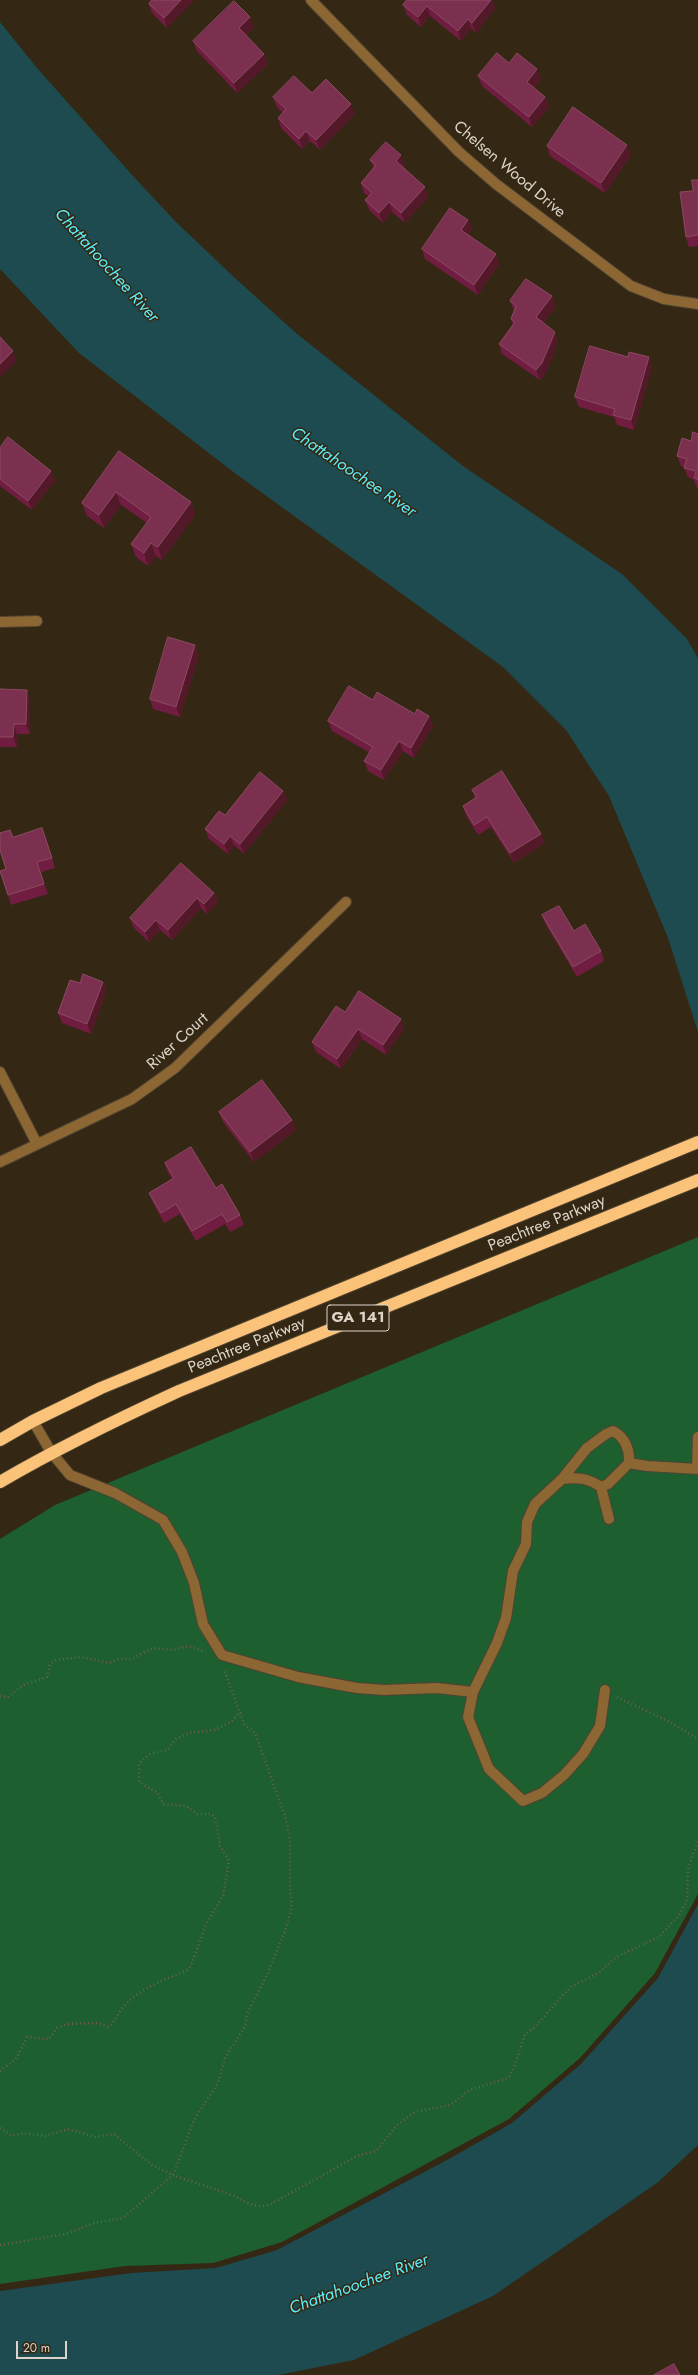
<!DOCTYPE html>
<style>
body{margin:0}
#map{position:relative;width:698px;height:2375px;overflow:hidden;background:#342714;font-family:Jost,sans-serif}
canvas{display:block}
.scale{position:absolute;left:16px;top:2341px;width:51px;height:18px;box-sizing:border-box;border:2px solid #dcd4c8;border-top:0;padding-left:5px;font-size:12px;line-height:14px;white-space:nowrap;color:#dcd4c8;-webkit-text-stroke:3px #342714;paint-order:stroke}
</style>
<div id="map">
<canvas width="698" height="2375"></canvas>
<div class="scale">20 m</div>
</div>
<script>
const c = document.querySelector('canvas').getContext('2d');
c.lineJoin = 'round';
function fillPath(path, color) { c.fillStyle = color; c.fill(path, 'evenodd'); }
function trace(path, color, width, dash) { c.strokeStyle = color; c.lineWidth = width; c.lineCap = dash ? 'butt' : 'round'; c.setLineDash(dash || []); c.stroke(path); }
function write(font, color, halo, rows, align = 'center') {
  c.font = font + ' Jost,sans-serif'; c.lineWidth = 3; c.setLineDash([]); c.textBaseline = 'middle'; c.strokeStyle = halo; c.fillStyle = color; for (const [text, x, y, turn = 0] of rows) {
    c.save(); c.translate(x, y); c.rotate((+turn || 0) * Math.PI / 180); c.textAlign = isNaN(turn) ? turn : align; if (halo) c.strokeText(text, 0, 0); c.fillText(text, 0, 0); c.restore();
  }
}
const forest = new Path2D(`
 M 698,1237 L 698,1894 L 655,1973 L 580,2058 L 509,2119 L 282,2242 L 213,2263 L 125,2266 L 0,2284 L 0,1539 L 55,1505 Z`);
const water = new Path2D(`
 M 0,22 L 37,68 L 133,176 L 176,222 L 235,278 L 296,333 L 463,466 L 622,574 L 687,639 L 698,658 L 698,1032 L 668,938 L 609,796 L 566,730 L 503,667 L 236,474 L 79,353 L 0,269 Z
 M 698,1904 L 698,2145 L 657,2183 L 493,2296 L 354,2360 L 278,2375 L 0,2375 L 0,2291 L 131,2273 L 216,2268 L 277,2250 L 449,2159 L 512,2123 L 581,2064 L 658,1978 Z`);
const path = new Path2D(`
 M 0,1696 L 8,1697 L 23,1685 L 47,1677 L 50,1664 L 56,1660 L 82,1657 L 109,1663 L 119,1659 L 131,1659 L 153,1648 L 173,1650 L 188,1646 L 203,1651
 M 617,1697 L 668,1721 L 698,1739
 M 0,2071 L 16,2059 L 27,2037 L 49,2039 L 57,2028 L 68,2024 L 98,2023 L 108,2027 C 116,2021 118,2012 125,2005 C 142,1987 165,1980 187,1970 L 191,1966 L 206,1924 L 223,1896 L 229,1861 L 220,1846 L 215,1817 L 211,1814 L 197,1814 L 186,1806 L 163,1804 L 158,1793 L 139,1782 L 139,1763 L 150,1754 L 167,1750 L 176,1739 L 189,1733 L 215,1730 L 232,1721 L 241,1712
 M 0,2128 L 12,2136 L 23,2133 L 45,2136 L 68,2129 L 95,2137 L 114,2134 L 152,2165 L 173,2175 L 194,2120 L 218,2083 L 225,2058 L 245,2027 L 247,2014 L 267,1975 L 285,1931 L 292,1907 L 290,1889 L 290,1841 L 286,1819 L 255,1733 L 244,1724 L 224,1670
 M 0,2245 L 66,2234 L 94,2223 L 123,2218 L 173,2175 C 191,2182 210,2187 229,2194 C 244,2199 251,2209 269,2205 L 357,2156 L 376,2151 L 397,2125 L 415,2112 L 450,2105 L 470,2090 L 508,2078 L 515,2065 L 525,2034 L 535,2027 L 561,1997 L 572,1986 L 599,1973 L 616,1957 L 659,1937 L 679,1915 L 687,1901 L 688,1869 L 698,1841`);
const minor = new Path2D(`
 M 311,0 L 459,152 L 496,184 L 631,286 L 664,299 L 698,304
 M 0,622 L 37,621
 M 0,1072 L 37,1144
 M 0,1162 L 132,1099 L 175,1068 L 346,902
 M 33,1421 L 51,1452 L 70,1475 L 115,1493 L 163,1520 L 182,1552 L 194,1583 L 203,1624 L 222,1655 L 298,1677 L 357,1688 L 384,1690 L 437,1688 L 473,1692
 M 629,1463 L 647,1466 L 698,1469
 M 697,1469 L 698,1437
 M 562,1479 C 577,1477 588,1478 601,1487 L 609,1519
 M 601,1487 L 608,1484 L 629,1463 C 630,1450 625,1437 613,1431 L 606,1434 L 587,1448 L 562,1479 L 535,1504 L 527,1522 L 526,1544 L 513,1571 L 506,1618 L 497,1643 L 473,1692 L 468,1717 L 489,1769 L 523,1801 L 542,1793 L 564,1775 L 583,1754 L 600,1726 L 605,1690`);
const highway = new Path2D(`
 M 0,1440 L 33,1421 L 101,1388 L 698,1142
 M 0,1482 C 58,1448 118,1419 179,1391 L 698,1180`);
const wall = new Path2D(`
 M 152,0 L 194,0 L 167,28 L 152,13 L 149,4 Z
 M 407,0 L 492,0 L 495,8 L 476,33 L 471,28 L 461,41 L 430,16 L 421,27 L 407,15 L 403,5 Z
 M 254,27 L 246,35 L 264,54 L 268,64 L 237,93 L 197,51 L 193,41 Z
 M 509,63 L 541,79 L 534,88 L 545,97 L 549,107 L 532,127 L 482,86 L 478,76 Z
 M 312,93 L 355,114 L 320,150 L 310,141 L 302,149 L 281,128 L 278,118 L 283,113 L 277,107 L 273,97 Z
 M 547,146 L 631,155 L 605,193 L 550,156 Z
 M 370,160 L 405,165 L 403,168 L 425,187 L 428,197 L 405,223 L 392,212 L 383,223 L 369,210 L 365,200 L 369,197 L 364,193 L 361,183 L 374,169 Z
 M 698,180 L 698,246 L 689,247 L 686,237 L 693,191 Z
 M 468,220 L 472,230 L 468,235 L 499,264 L 478,295 L 425,259 L 422,249 Z
 M 510,301 L 556,306 L 543,323 L 558,341 L 546,373 L 540,380 L 502,354 L 499,344 L 513,325 L 511,319 L 514,311 Z
 M 652,367 L 634,430 L 617,425 L 614,417 L 579,407 L 575,397 Z
 M 698,434 L 698,489 L 697,488 L 694,480 L 688,477 L 684,468 L 684,467 L 681,466 L 677,456 Z
 M 0,448 L 51,471 L 55,481 L 32,510 L 0,486 Z
 M 119,451 L 191,502 L 195,515 L 162,560 L 156,556 L 148,566 L 136,557 L 131,544 L 147,523 L 121,505 L 104,528 L 87,516 L 82,503 Z
 M 199,655 L 180,717 L 153,709 L 150,699 Z
 M 0,689 L 30,700 L 30,734 L 17,734 L 17,747 L 0,747 Z
 M 373,700 L 415,714 L 429,716 L 433,726 L 414,758 L 403,751 L 384,780 L 368,771 L 364,761 L 370,753 L 332,731 L 328,721 Z
 M 472,790 L 541,834 L 545,843 L 514,863 L 491,827 L 478,835 L 466,816 L 463,806 L 475,798 Z
 M 283,791 L 287,800 L 244,854 L 234,845 L 228,854 L 209,839 L 205,829 L 225,815 Z
 M 10,830 L 13,837 L 46,838 L 55,868 L 41,872 L 48,894 L 11,905 L 8,895 L 6,869 Z
 M 214,893 L 218,902 L 207,914 L 201,908 L 172,940 L 160,930 L 149,942 L 134,928 L 130,918 Z
 M 542,915 L 601,951 L 604,961 L 577,977 L 546,925 Z
 M 103,982 L 106,992 L 91,1034 L 62,1023 L 58,1013 L 80,983 Z
 M 345,1012 L 401,1019 L 404,1029 L 386,1055 L 362,1039 L 341,1069 L 316,1052 L 312,1042 Z
 M 219,1112 L 292,1120 L 296,1130 L 254,1162 L 223,1122 Z
 M 165,1163 L 216,1188 L 240,1215 L 244,1225 L 230,1232 L 225,1224 L 196,1241 L 180,1214 L 164,1223 L 153,1203 L 149,1193 L 172,1179 L 168,1173 Z`);
const shadedWall = new Path2D(`
 M 181,0 L 194,0 L 167,28 L 164,18 Z
 M 491,0 L 492,0 L 495,8 L 476,33 L 472,23 Z
 M 427,6 L 430,16 L 421,27 L 418,17 Z
 M 250,17 L 254,27 L 242,38 L 239,28 Z
 M 468,19 L 471,28 L 461,41 L 458,31 Z
 M 264,54 L 268,64 L 237,93 L 234,83 Z
 M 537,69 L 541,79 L 530,92 L 527,82 Z
 M 545,97 L 549,107 L 532,127 L 529,117 Z
 M 351,104 L 355,114 L 320,150 L 316,140 Z
 M 306,131 L 310,141 L 302,149 L 299,139 Z
 M 627,145 L 631,155 L 605,193 L 601,183 Z
 M 401,155 L 405,165 L 399,171 L 396,161 Z
 M 425,187 L 428,197 L 405,223 L 401,213 Z
 M 389,202 L 392,212 L 383,223 L 379,213 Z
 M 468,220 L 472,230 L 464,240 L 461,230 Z
 M 496,254 L 499,264 L 478,295 L 474,285 Z
 M 552,296 L 556,306 L 539,327 L 536,317 Z
 M 555,332 L 558,341 L 546,373 L 540,380 L 536,370 Z
 M 13,351 L 17,361 L 0,377 L 0,364 Z
 M 649,357 L 652,367 L 634,430 L 631,420 Z
 M 51,471 L 55,481 L 32,510 L 28,501 Z
 M 116,492 L 121,505 L 104,528 L 99,515 Z
 M 191,502 L 195,515 L 162,560 L 158,547 Z
 M 151,543 L 156,556 L 148,566 L 144,553 Z
 M 195,645 L 199,655 L 180,717 L 176,707 Z
 M 27,690 L 30,700 L 30,734 L 26,724 Z
 M 429,716 L 433,726 L 414,758 L 411,748 Z
 M 14,724 L 17,734 L 17,747 L 13,737 Z
 M 399,741 L 403,751 L 384,780 L 381,770 Z
 M 283,791 L 287,800 L 244,854 L 240,844 Z
 M 42,828 L 46,838 L 55,868 L 52,858 Z
 M 541,834 L 545,843 L 514,863 L 510,853 Z
 M 230,836 L 234,845 L 228,854 L 224,844 Z
 M 37,862 L 41,872 L 48,894 L 44,884 Z
 M 214,893 L 218,902 L 207,914 L 204,904 Z
 M 197,898 L 201,908 L 172,940 L 168,930 Z
 M 156,920 L 160,930 L 149,942 L 145,932 Z
 M 103,982 L 106,992 L 91,1034 L 87,1024 Z
 M 401,1019 L 404,1029 L 386,1055 L 383,1045 Z
 M 358,1029 L 362,1039 L 341,1069 L 337,1059 Z
 M 292,1120 L 296,1130 L 254,1162 L 250,1152 Z`);
const building = new Path2D(`
 M 152,0 L 181,0 L 164,18 L 149,4 Z
 M 407,0 L 491,0 L 472,23 L 468,19 L 458,31 L 427,6 L 418,17 L 403,5 Z
 M 234,1 L 250,17 L 239,28 L 264,54 L 234,83 L 193,41 Z
 M 497,53 L 509,63 L 517,53 L 537,69 L 527,82 L 545,97 L 529,117 L 478,76 Z
 M 294,76 L 312,93 L 326,79 L 351,104 L 316,140 L 306,131 L 299,139 L 278,118 L 286,109 L 273,97 Z
 M 573,107 L 627,145 L 601,183 L 547,146 Z
 M 386,142 L 401,155 L 396,161 L 425,187 L 401,213 L 389,202 L 379,213 L 365,200 L 372,193 L 361,183 L 376,165 L 370,160 Z
 M 692,180 L 698,180 L 698,235 L 686,237 L 680,192 L 693,191 Z
 M 450,208 L 468,220 L 461,230 L 496,254 L 474,285 L 422,249 Z
 M 526,279 L 552,296 L 536,317 L 555,332 L 542,363 L 536,370 L 499,344 L 515,322 L 511,319 L 516,306 L 510,301 Z
 M 0,337 L 13,351 L 0,364 Z
 M 590,346 L 628,357 L 629,352 L 649,357 L 631,420 L 613,415 L 615,409 L 575,397 Z
 M 693,432 L 698,434 L 698,480 L 694,478 L 696,471 L 684,468 L 687,459 L 677,456 L 682,438 L 691,441 Z
 M 8,437 L 51,471 L 28,501 L 0,479 L 0,448 Z
 M 119,451 L 191,502 L 158,547 L 151,543 L 144,553 L 131,544 L 151,517 L 116,492 L 99,515 L 82,503 Z
 M 168,637 L 195,645 L 176,707 L 150,699 Z
 M 349,686 L 373,700 L 377,692 L 415,714 L 417,709 L 429,716 L 411,748 L 399,741 L 381,770 L 364,761 L 373,747 L 328,721 Z
 M 0,689 L 27,690 L 26,724 L 14,724 L 13,737 L 0,737 Z
 M 502,771 L 541,834 L 510,853 L 487,817 L 474,825 L 463,806 L 477,797 L 472,790 Z
 M 260,772 L 283,791 L 240,844 L 230,836 L 224,844 L 205,829 L 219,811 L 225,815 Z
 M 42,828 L 52,858 L 37,862 L 44,884 L 8,895 L 0,871 L 6,869 L 0,850 L 0,833 L 10,830 L 13,837 Z
 M 181,863 L 214,893 L 204,904 L 197,898 L 168,930 L 156,920 L 145,932 L 130,918 Z
 M 559,906 L 574,931 L 585,924 L 601,951 L 573,967 L 542,915 Z
 M 83,974 L 103,982 L 87,1024 L 58,1013 L 70,980 L 80,983 Z
 M 359,991 L 401,1019 L 383,1045 L 358,1029 L 337,1059 L 312,1042 L 336,1006 L 345,1012 Z
 M 262,1080 L 292,1120 L 250,1152 L 219,1112 Z
 M 191,1147 L 216,1188 L 222,1184 L 240,1215 L 227,1222 L 222,1214 L 192,1231 L 176,1204 L 161,1213 L 149,1193 L 174,1178 L 165,1163 Z
 M 674,2364 L 680,2375 L 654,2375 Z`);
const shields = [
 [358,1318,62]
];
const shieldNames = [
 ["GA 141",358,1318]
];
const streetNames = [
 ["Chelsen Wood Drive",509,170,40],
 ["River Court",178,1042,-42],
 ["Peachtree Parkway",547,1224,-22],
 ["Peachtree Parkway",247,1346,-22]
];
const waterNames = [
 ["Chattahoochee River",106,266,48],
 ["Chattahoochee River",353,473,34],
 ["Chattahoochee River",359,2285,-20]
];
fillPath(forest, '#1e5f30');
fillPath(water, '#1d4b4f');
trace(minor, '#4f4331', 12);
trace(highway, '#4f4331', 14);
trace(path, '#6b604f', 2.5, [1, 3]);
trace(minor, '#8c6633', 10);
trace(highway, '#fbc379', 12);
fillPath(wall, '#701d41');
fillPath(shadedWall, '#531929');
fillPath(building, '#7c3050');
trace(building, '#8b4a62', 1);
for (const [x, y, w] of shields) { const box = new Path2D(); box.roundRect(x - w / 2, y - 13, w, 26, 3); c.fillStyle = '#342714'; c.fill(box); trace(box, '#dcd4c8', 1); }
write('bold 15px', '#dcd4c8', null, shieldNames);
write('16px', '#dcd4c8', '#342714', streetNames);
write('italic 17px', '#5aedfa', '#342714', waterNames);
</script>
